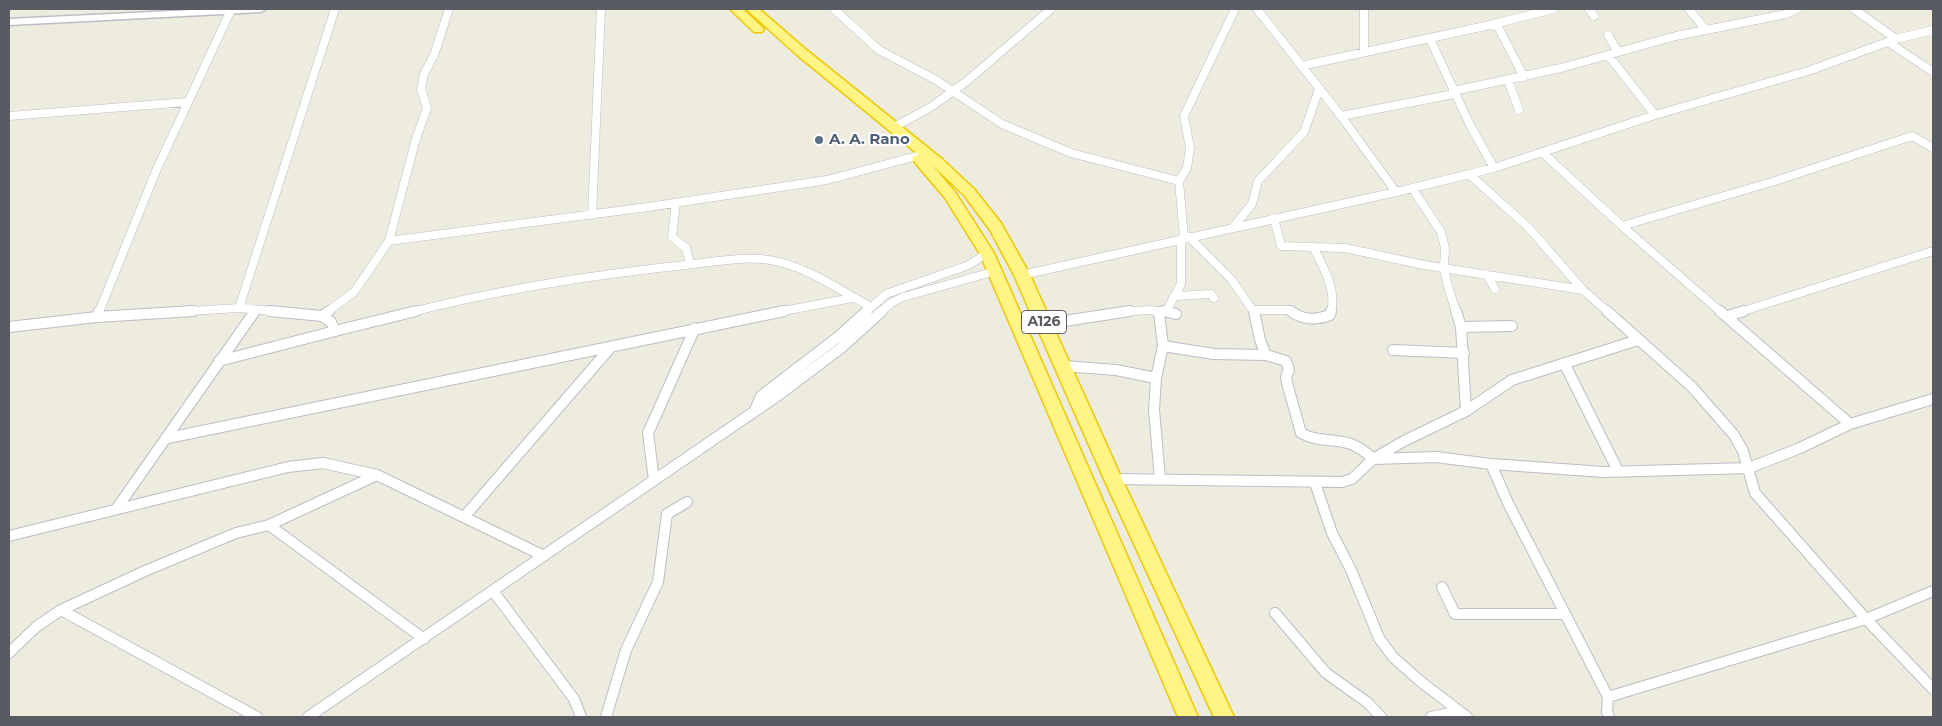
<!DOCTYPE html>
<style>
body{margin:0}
#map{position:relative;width:1942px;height:726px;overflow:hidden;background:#edecdf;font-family:Montserrat,sans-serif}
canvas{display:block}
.frame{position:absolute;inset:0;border:10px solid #585b62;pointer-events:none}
</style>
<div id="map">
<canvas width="1942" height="726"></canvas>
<div class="frame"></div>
</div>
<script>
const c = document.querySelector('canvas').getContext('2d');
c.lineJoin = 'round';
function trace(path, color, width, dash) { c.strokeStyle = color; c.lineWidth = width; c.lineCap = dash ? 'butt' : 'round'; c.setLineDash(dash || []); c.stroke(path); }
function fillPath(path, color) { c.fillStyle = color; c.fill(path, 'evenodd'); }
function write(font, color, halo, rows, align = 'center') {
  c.font = font + ' Montserrat,sans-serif'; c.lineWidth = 4; c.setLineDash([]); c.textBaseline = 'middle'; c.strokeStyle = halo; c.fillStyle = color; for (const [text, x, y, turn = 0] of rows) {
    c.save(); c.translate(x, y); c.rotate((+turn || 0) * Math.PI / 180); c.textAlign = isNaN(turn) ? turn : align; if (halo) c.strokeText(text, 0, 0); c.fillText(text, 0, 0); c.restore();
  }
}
const streetFar1 = new Path2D(`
 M 834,9 L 879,50 L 936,80 L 1002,124 L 1071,153 L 1179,181
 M 1257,9 L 1341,116 L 1396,192
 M 1364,9 L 1364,51
 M 1589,9 L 1594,16
 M 1689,9 L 1706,30
 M 1854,9 L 1896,39
 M 1496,23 L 1524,77
 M 1608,35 L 1618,52
 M 1430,39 L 1470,125 L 1494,168
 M 1888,42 L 1933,72
 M 1609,56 L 1655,115
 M 1301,66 L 1490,25 L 1553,9
 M 1508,80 L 1519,110
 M 1453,91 L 1561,68 L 1676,36 L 1786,14 L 1797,9
 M 9,116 L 187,102
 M 1341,116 L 1454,94
 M 894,127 L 931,107 L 967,81 L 1051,9
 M 1543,153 L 1622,226 L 1775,181 L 1912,136 L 1933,148
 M 1469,174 L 1529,228 L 1583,290 L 1608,312
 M 1412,188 L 1441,232 L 1445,248 L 1444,267 L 1447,283 L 1456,312
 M 676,203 L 672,237 L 686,248 L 690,264
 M 592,215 L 601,9
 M 1274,218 L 1281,246 L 1345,248 L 1424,265 L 1583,290
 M 1234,226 L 1252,204 L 1258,181 L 1304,132 L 1319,89
 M 1622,226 L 1721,312
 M 1189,237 L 1231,279 L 1254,312
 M 1184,238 L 1179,181 L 1187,168 L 1190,148 L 1184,116 L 1235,9
 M 389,241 L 648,207 L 827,180 L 917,156
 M 1313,247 C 1323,267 1337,289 1331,312
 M 1486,274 L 1495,289
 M 1022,275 L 1396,192 L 1494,168 L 1655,115 L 1808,71 L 1896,39 L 1933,30
 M 1176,296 L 1211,294 L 1214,298
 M 239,308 L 335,9
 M 1254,310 L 1290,310 L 1293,312
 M 99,312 L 156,171 L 231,10
 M 173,312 L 239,308 L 283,312
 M 254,312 L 256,310
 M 327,312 L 354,292 L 389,241 L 415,142 L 427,108 L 421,89 L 424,74 L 434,55 L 449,9
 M 412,312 C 501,289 592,275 685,265 C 716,262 748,254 779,262 C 812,270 841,291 871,307
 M 778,312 L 852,298
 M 866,312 L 886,294 L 969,265 L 987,253
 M 881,312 L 891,303 L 903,297 L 996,271
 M 1119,312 L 1148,310 L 1169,312
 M 1161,312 L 1167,310 L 1181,284 L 1181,239
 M 1740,312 L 1933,251`);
const street = new Path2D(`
 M 270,311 L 322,316 L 331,322 L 335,331 L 416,311
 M 1164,311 L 1176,314
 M 1254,311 L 1260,340 L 1266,355
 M 1291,311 C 1303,321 1316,320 1330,315 L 1331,311
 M 1456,311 L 1461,327 L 1466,411
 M 1607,311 L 1692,387 L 1734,435 L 1743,451 L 1755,493 L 1866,619 L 1933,689
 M 1720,311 L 1850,424
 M 322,316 L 329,311
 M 1728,316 L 1744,311
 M 97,317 L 99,311
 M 1045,324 L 1130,311
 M 9,327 L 97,317 L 193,311
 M 1461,327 L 1512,326
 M 1163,346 L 1214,354 L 1266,355 L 1286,361 L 1289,370 L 1286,377 L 1287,383 L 1301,433 C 1326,447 1345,431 1373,459 L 1404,441 L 1466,411 L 1512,380 L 1638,340
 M 1393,350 L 1464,353
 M 219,361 L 335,331
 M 1564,363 L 1618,471
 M 1064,366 L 1116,370 L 1156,378
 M 755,410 L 761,396 L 838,337 L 867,311
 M 168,438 L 784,311
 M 1491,464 L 1604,472 L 1749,468 L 1800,448 L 1850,424 L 1933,399
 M 1113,479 L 1342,482 L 1352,479 L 1373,459 L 1436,457 L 1491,464 L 1508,503 L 1608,697 L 1607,712 L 1609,717
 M 1160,479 L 1154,410 L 1156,378 L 1163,346 L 1159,313 L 1164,311
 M 654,480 L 648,433 L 695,328
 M 1315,483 L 1332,533 L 1351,570 L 1379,638 L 1393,657 L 1420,681 L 1467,717
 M 117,508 L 255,311
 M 464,517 L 611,347
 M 269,525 L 424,639
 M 9,536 L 288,467 L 323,463 L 377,475 L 544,556
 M 1442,587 L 1455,614 L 1565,614
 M 493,591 L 574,699 L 581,717
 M 61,610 L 257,717
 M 1275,613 L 1326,673 L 1368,703 L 1381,717
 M 9,653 L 36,627 L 61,610 L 145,571 L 236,533 L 269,525 L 377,475
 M 1608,697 L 1866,619 L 1933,591
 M 308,717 L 780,394 L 841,348 L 882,311
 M 606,717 L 626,650 L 658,582 L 667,514 L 687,502
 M 1431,717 L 1459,711`);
const secondary = new Path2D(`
 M 213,9 L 266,9 L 261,12 L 9,25 L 9,19 Z`);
const highway = new Path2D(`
 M 730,9 L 743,9 L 764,29 L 762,32 L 754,32 Z
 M 746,9 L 759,9 L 804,48 L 942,159 L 974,189 L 1001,223 L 1030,275 L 1122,479 L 1234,717 L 1214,717 L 1104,479 L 1014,275 L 990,230 L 964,195 L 932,165 L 955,192 L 994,253 L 1198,717 L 1178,717 L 980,254 L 945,198 L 912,159 L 914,156 L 919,155 L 796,54 Z`);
const markers = [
 [819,140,5,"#5c6f8a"]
];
const shields = [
 [1044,322,45]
];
const shieldNames = [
 ["A126",1044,322]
];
const serviceNames = [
 ["A. A. Rano",829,140]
];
trace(streetFar1, '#bcbec5', 9);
trace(street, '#bcbec5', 12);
trace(secondary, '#bcbec7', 3);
trace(highway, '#ecc900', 3);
trace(streetFar1, '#fff', 8);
trace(street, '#fff', 10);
fillPath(secondary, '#fff');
fillPath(highway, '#fff484');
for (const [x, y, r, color] of markers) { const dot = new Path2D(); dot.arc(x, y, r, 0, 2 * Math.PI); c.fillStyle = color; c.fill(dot); trace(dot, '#fff', 2); }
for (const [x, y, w] of shields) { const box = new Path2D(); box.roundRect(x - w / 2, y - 11.5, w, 23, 4); c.fillStyle = '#fff'; c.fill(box); trace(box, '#585b62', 1); }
write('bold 14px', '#585b62', null, shieldNames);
write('bold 15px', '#4e5e75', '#fff', serviceNames, 'left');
</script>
